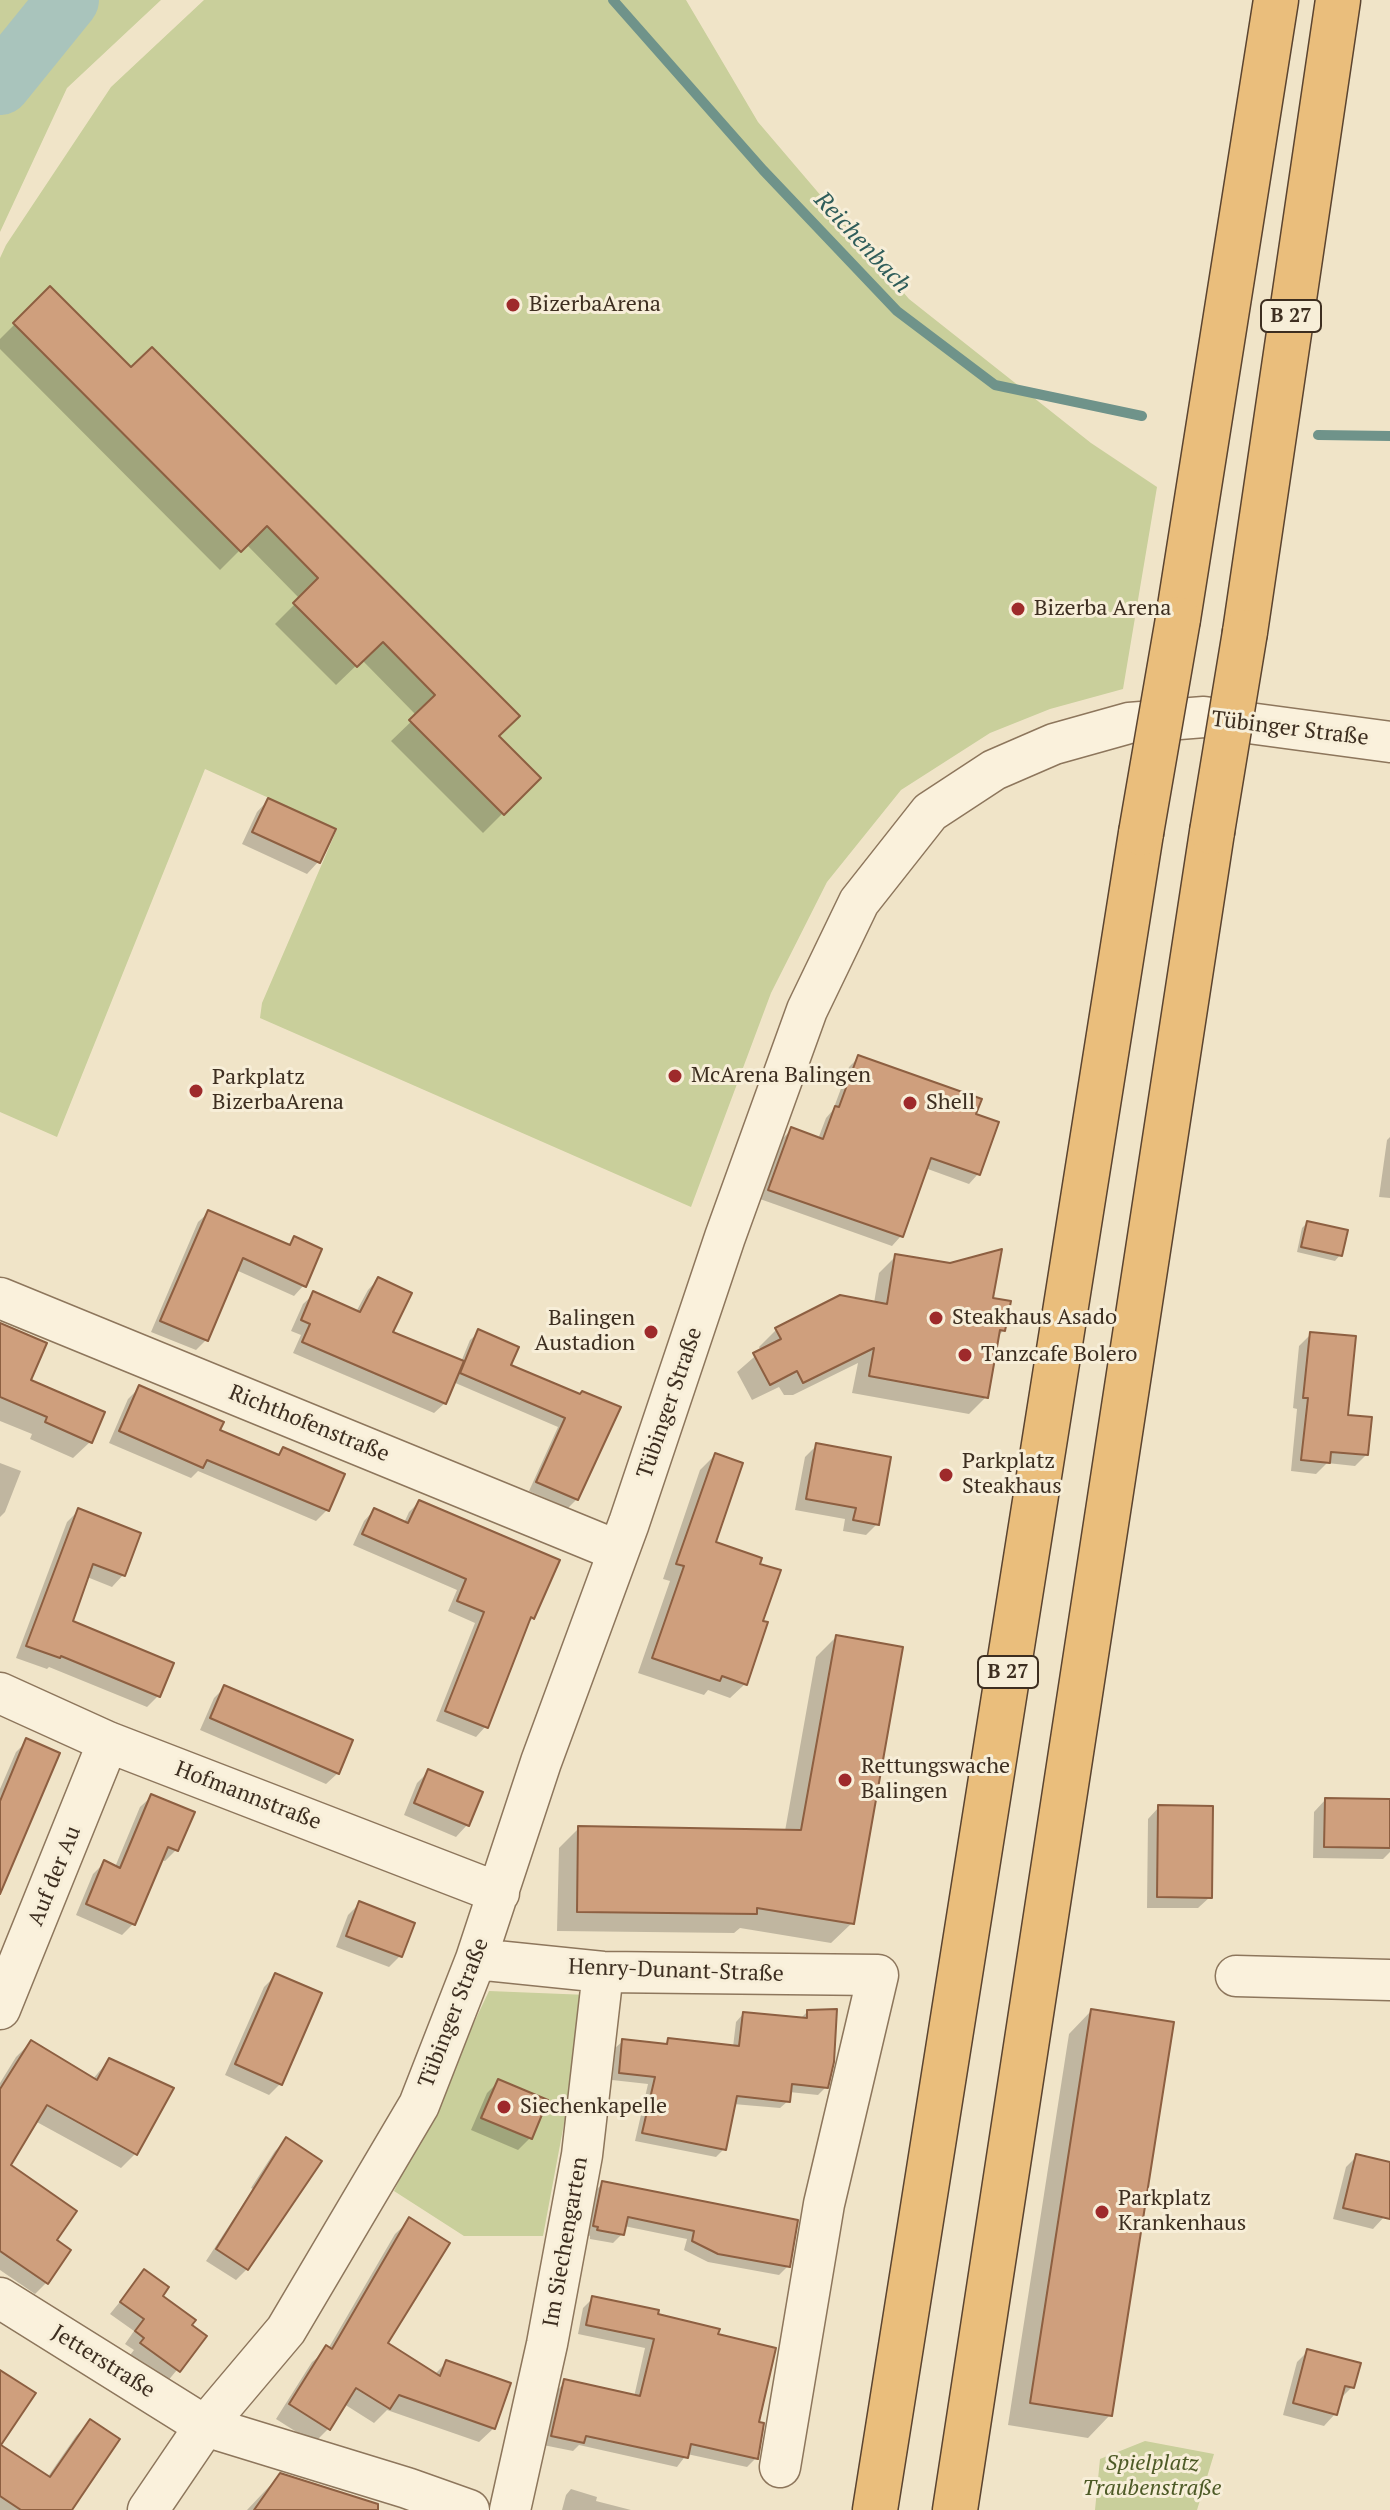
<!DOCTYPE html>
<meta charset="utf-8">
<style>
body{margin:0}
canvas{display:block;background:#f0e4c8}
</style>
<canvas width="1390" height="2510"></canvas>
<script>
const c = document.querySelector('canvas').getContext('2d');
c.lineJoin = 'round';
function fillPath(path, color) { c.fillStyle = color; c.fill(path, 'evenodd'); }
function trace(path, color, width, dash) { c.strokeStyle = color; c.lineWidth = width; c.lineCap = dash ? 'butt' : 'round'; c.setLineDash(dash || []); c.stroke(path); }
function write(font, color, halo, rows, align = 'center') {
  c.font = font + ' "PT Serif",serif'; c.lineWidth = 6; c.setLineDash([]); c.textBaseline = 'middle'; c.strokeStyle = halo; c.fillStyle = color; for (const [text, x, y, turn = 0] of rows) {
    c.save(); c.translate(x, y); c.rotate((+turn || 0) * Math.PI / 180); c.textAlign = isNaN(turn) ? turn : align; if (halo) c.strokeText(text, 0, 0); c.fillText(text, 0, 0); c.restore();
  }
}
const green = new Path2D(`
 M 0,0 L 161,0 L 67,88 L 0,232 Z
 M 204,0 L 686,0 L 758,122 L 909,299 L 1091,443 L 1157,487 L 1123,689 L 1050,709 L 990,733 L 901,790 L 827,882 L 771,993 L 691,1207 L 260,1018 L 262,1003 L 337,829 L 205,769 L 57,1137 L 0,1112 L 0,258 L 6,245 L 111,87 Z
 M 489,1991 L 588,1995 L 543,2236 L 464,2236 L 394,2191 Z
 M 1145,2441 L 1214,2454 L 1197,2510 L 1095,2510 L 1100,2459 Z`);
const shadow = new Path2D(`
 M 50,289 L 538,778 L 483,833 L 391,741 L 417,716 L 362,660 L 336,685 L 275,624 L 300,599 L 246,544 L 220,570 L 0,349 L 0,339 Z
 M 268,800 L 333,830 L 318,862 L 307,874 L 242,844 L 257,812 Z
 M 858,1058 L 973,1115 L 978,1174 L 969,1184 L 925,1168 L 901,1236 L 892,1246 L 760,1199 L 782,1139 L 791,1130 L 818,1139 L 826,1118 L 833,1110 L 849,1067 Z
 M 1390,1137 L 1390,1198 L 1379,1197 L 1387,1140 Z
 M 209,1212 L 287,1246 L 294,1239 L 304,1285 L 294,1296 L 236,1270 L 206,1340 L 196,1350 L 151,1332 L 198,1222 Z
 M 1307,1223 L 1340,1255 L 1335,1261 L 1297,1252 L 1302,1228 Z
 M 896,1256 L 991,1299 L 1004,1330 L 997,1337 L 986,1397 L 969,1414 L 852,1393 L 858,1363 L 793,1395 L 784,1395 L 779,1387 L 752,1400 L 737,1372 L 761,1351 L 759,1347 L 776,1330 L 874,1303 L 879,1273 Z
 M 378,1279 L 390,1333 L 461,1362 L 470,1340 L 479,1332 L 509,1366 L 580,1396 L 577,1499 L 568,1508 L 529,1491 L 558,1427 L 453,1382 L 445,1403 L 434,1413 L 293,1353 L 301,1335 L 291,1331 L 303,1304 L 314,1294 L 356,1312 L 368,1290 Z
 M 0,1325 L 28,1381 L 90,1442 L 73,1458 L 30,1439 L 32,1434 L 0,1421 Z
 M 1311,1334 L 1346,1417 L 1366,1455 L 1355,1466 L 1327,1463 L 1316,1474 L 1291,1471 L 1297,1409 L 1293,1408 L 1299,1346 Z
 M 139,1388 L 217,1431 L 277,1456 L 283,1450 L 342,1475 L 327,1510 L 316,1521 L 198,1471 L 191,1478 L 109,1443 L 128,1399 Z
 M 816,1446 L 877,1524 L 866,1535 L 843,1531 L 845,1519 L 795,1510 L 805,1457 Z
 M 715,1455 L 713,1543 L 761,1622 L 745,1684 L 730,1698 L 708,1690 L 704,1695 L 638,1673 L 670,1581 L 663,1579 L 700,1470 Z
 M 0,1463 L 21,1471 L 5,1512 L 0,1517 Z
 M 419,1502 L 533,1618 L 526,1625 L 486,1726 L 476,1737 L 436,1721 L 475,1623 L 448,1611 L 457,1590 L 353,1545 L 364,1521 L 374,1510 L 404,1523 L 409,1512 Z
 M 78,1511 L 123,1575 L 112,1587 L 87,1577 L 71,1622 L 158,1696 L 147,1707 L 49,1667 L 47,1669 L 16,1658 L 67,1522 Z
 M 836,1637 L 852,1923 L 831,1943 L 740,1928 L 734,1933 L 557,1931 L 559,1848 L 579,1828 L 785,1831 L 816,1657 Z
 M 225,1687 L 338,1773 L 326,1784 L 200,1730 L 214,1698 Z
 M 27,1741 L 58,1754 L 0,1895 L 0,1789 L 16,1752 Z
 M 428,1772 L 467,1825 L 456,1837 L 404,1815 L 417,1783 Z
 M 152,1796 L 176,1850 L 165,1861 L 160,1860 L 133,1924 L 122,1935 L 76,1915 L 93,1874 L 104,1863 L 115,1867 L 140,1807 Z
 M 1325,1800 L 1390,1801 L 1390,1852 L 1383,1859 L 1313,1858 L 1314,1812 Z
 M 1159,1807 L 1210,1897 L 1198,1908 L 1147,1908 L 1148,1819 Z
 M 360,1903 L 400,1956 L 389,1967 L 336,1947 L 348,1915 Z
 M 276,1975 L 280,2084 L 269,2095 L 225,2075 L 264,1987 Z
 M 1091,2011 L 1110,2415 L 1088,2438 L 1008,2425 L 1069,2034 Z
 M 807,2012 L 826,2087 L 818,2095 L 789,2092 L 788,2101 L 780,2108 L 733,2104 L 724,2149 L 716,2157 L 635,2141 L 648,2084 L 612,2080 L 615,2048 L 623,2041 L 664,2045 L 669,2041 L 733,2047 L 736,2022 L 743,2014 L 800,2019 Z
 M 31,2042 L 92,2080 L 109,2060 L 135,2154 L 121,2168 L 35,2121 L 0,2178 L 0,2083 L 16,2057 Z
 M 498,2082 L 545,2101 L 530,2138 L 518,2150 L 471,2130 L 487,2093 Z
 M 286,2140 L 247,2269 L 236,2280 L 206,2261 L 253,2189 L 251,2188 L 275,2151 Z
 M 1357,2156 L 1390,2164 L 1390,2186 L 1384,2217 L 1373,2229 L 1333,2219 L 1346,2167 Z
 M 603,2183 L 788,2266 L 779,2275 L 708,2262 L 684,2250 L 687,2239 L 624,2226 L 622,2234 L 613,2243 L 590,2239 L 590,2236 L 585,2234 L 594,2192 Z
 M 0,2189 L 54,2240 L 69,2250 L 46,2283 L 35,2294 L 0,2270 Z
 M 410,2220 L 385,2344 L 435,2374 L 446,2363 L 494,2428 L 479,2442 L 387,2410 L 374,2423 L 344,2404 L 328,2429 L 314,2443 L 276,2419 L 312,2362 L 328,2349 L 395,2234 Z
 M 144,2272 L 160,2296 L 204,2337 L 167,2382 L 130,2355 L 134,2350 L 125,2344 L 134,2331 L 110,2314 Z
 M 593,2298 L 716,2335 L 756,2424 L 756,2458 L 747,2467 L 687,2454 L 677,2467 L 579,2445 L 573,2451 L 543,2445 L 555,2393 L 564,2383 L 634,2397 L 645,2348 L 578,2334 L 583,2308 Z
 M 1308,2351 L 1352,2387 L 1341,2398 L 1335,2414 L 1324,2426 L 1283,2415 L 1297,2362 Z
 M 90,2421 L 70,2510 L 0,2510 L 0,2446 L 47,2478 L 76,2436 Z
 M 280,2475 L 373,2510 L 247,2510 Z
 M 571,2489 L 597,2497 L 596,2501 L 631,2510 L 562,2510 L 566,2495 Z`);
const stream = new Path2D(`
 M 613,0 L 763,170 L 897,311 L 995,385 L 1142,416
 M 1318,435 L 1390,436`);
const river = new Path2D(`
 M 0,84 L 68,0`);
const building = new Path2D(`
 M 50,286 L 131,367 L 152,347 L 520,716 L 499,736 L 541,778 L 504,815 L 409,720 L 435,695 L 383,642 L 357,667 L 293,603 L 318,578 L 267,526 L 241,552 L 13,323 Z
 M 268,798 L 336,829 L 320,863 L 252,832 Z
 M 858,1055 L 982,1099 L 976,1114 L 999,1122 L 980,1175 L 931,1158 L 903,1237 L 768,1190 L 791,1127 L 823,1139 L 835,1106 L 839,1107 Z
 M 208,1210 L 290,1245 L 294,1236 L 322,1249 L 306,1287 L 243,1258 L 208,1341 L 160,1321 Z
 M 1307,1221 L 1348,1230 L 1342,1256 L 1301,1247 Z
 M 1002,1249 L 993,1298 L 1011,1301 L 1005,1331 L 1000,1330 L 988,1398 L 869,1376 L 874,1348 L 803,1383 L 797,1371 L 770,1385 L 753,1353 L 781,1339 L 775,1328 L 840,1295 L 887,1304 L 895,1254 L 950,1263 Z
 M 378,1277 L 412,1293 L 393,1332 L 464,1361 L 446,1404 L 302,1342 L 310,1324 L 301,1320 L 313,1291 L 360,1312 Z
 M 0,1323 L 47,1343 L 31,1380 L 105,1412 L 92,1443 L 45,1422 L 47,1417 L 0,1397 Z
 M 478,1329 L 519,1347 L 511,1365 L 580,1394 L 582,1391 L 621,1407 L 578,1500 L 536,1482 L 565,1418 L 460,1373 Z
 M 1310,1332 L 1356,1336 L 1348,1415 L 1372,1417 L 1368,1455 L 1331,1452 L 1330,1463 L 1301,1460 L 1308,1398 L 1303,1398 Z
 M 139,1385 L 224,1422 L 220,1430 L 279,1455 L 283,1447 L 345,1474 L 329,1511 L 207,1460 L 203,1468 L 119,1431 Z
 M 816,1443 L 891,1457 L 879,1525 L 853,1520 L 856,1508 L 806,1499 Z
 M 715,1453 L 743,1463 L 716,1542 L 762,1558 L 760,1564 L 781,1570 L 763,1621 L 768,1622 L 747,1685 L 722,1676 L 720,1681 L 652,1658 L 684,1566 L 676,1564 Z
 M 419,1500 L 560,1560 L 534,1619 L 531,1617 L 488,1728 L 445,1711 L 484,1612 L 457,1601 L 466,1579 L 362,1534 L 374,1508 L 408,1523 Z
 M 78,1508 L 141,1533 L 125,1576 L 93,1564 L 73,1621 L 174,1663 L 160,1697 L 61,1656 L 60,1658 L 26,1646 Z
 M 836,1635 L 903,1647 L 854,1924 L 757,1908 L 757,1914 L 577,1912 L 578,1826 L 801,1830 Z
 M 224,1685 L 353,1740 L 339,1774 L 210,1718 Z
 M 26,1738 L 60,1753 L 0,1894 L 0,1801 Z
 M 428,1769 L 483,1792 L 469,1826 L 414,1803 Z
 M 151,1794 L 195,1812 L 178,1851 L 168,1847 L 135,1925 L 86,1904 L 104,1860 L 120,1868 Z
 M 1325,1798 L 1390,1799 L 1390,1848 L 1324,1847 Z
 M 1158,1805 L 1213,1806 L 1212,1898 L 1157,1897 Z
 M 359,1901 L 415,1923 L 402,1957 L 346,1936 Z
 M 275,1973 L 322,1993 L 282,2085 L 235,2064 Z
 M 837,2009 L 834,2062 L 828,2088 L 792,2084 L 790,2102 L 737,2096 L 726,2150 L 642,2133 L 655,2077 L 619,2073 L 622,2039 L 667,2044 L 668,2038 L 739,2046 L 743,2012 L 807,2018 L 807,2010 Z
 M 1091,2009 L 1174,2022 L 1112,2416 L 1030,2403 Z
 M 31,2040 L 97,2080 L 109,2058 L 174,2088 L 137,2155 L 47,2105 L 11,2165 L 77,2211 L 57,2240 L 71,2250 L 48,2284 L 0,2251 L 0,2089 Z
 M 498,2079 L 548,2100 L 532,2139 L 481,2118 Z
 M 286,2137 L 322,2161 L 248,2270 L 216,2249 Z
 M 1356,2154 L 1390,2162 L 1390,2219 L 1343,2208 Z
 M 602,2181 L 798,2220 L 790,2267 L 718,2254 L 692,2241 L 694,2231 L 628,2217 L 624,2235 L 597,2230 L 598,2227 L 593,2226 Z
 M 409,2217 L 450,2243 L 388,2343 L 440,2376 L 446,2360 L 511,2383 L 495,2429 L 399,2395 L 390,2409 L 356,2388 L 330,2430 L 289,2404 L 326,2345 L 332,2349 Z
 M 144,2269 L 169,2287 L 163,2296 L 196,2320 L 192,2325 L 207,2336 L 180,2372 L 140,2343 L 144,2338 L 135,2331 L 144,2319 L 120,2302 Z
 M 592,2296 L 659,2310 L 658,2314 L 720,2329 L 718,2334 L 776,2348 L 759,2422 L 764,2423 L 758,2459 L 691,2444 L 688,2458 L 586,2436 L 584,2443 L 551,2436 L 564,2379 L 640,2396 L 654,2339 L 586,2325 Z
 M 1307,2349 L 1361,2363 L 1354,2388 L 1345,2386 L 1337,2415 L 1293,2403 Z
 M 0,2370 L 36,2393 L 1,2445 L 50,2477 L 90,2419 L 120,2439 L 72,2510 L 21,2510 L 0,2496 Z
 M 280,2473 L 378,2504 L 378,2510 L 254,2510 Z`);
const minor = new Path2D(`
 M 0,1298 L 618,1551
 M 0,1693 L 108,1742 L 499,1893
 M 476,1959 L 603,1972 L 878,1975 L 824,2204 L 780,2467
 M 1236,1976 L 1390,1980
 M 0,2009 L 108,1742
 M 0,2298 L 205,2426 L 407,2488 L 469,2510
 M 148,2510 L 205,2426 L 286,2330 L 419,2105 L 476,1959 L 541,1762 L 629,1523 L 725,1237 L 807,1010 L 859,902 L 930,812 L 994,770 L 1054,744 L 1129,723 L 1204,717 L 1390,742
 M 510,2510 L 547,2344 L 582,2155 L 603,1972`);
const trunk = new Path2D(`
 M 1178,619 L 1276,0
 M 1245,632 L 1338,0
 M 875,2510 L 1141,833
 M 955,2510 L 1212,832`);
const trunkBridge = new Path2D(`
 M 1212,832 L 1245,632
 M 1141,833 L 1178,619`);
const markers = [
 [513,305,8,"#9e2a2b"],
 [1018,609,8,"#9e2a2b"],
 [675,1076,8,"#9e2a2b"],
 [196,1091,8,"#9e2a2b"],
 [910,1103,8,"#9e2a2b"],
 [936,1318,8,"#9e2a2b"],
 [651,1332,8,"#9e2a2b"],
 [965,1355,8,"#9e2a2b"],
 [946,1475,8,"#9e2a2b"],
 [845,1780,8,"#9e2a2b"],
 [504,2107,8,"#9e2a2b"],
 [1102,2212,8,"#9e2a2b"]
];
const shields = [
 [1291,316,60],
 [1008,1672,60]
];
const shieldNames = [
 ["B 27",1291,316],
 ["B 27",1008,1672]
];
const poiNames = [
 ["BizerbaArena",529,305],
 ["Bizerba Arena",1034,609],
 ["McArena Balingen",691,1076],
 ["Parkplatz",212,1078],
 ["BizerbaArena",212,1103],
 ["Shell",926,1103],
 ["Steakhaus Asado",952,1318],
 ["Balingen",635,1319,"right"],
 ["Austadion",635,1344,"right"],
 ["Tanzcafe Bolero",981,1355],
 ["Parkplatz",962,1462],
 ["Steakhaus",962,1487],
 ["Rettungswache",861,1767],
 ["Balingen",861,1792],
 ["Siechenkapelle",520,2107],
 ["Parkplatz",1118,2199],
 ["Krankenhaus",1118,2224]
];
const streetNames = [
 ["Tübinger Straße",1290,729,7],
 ["Tübinger Straße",670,1403,-71],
 ["Richthofenstraße",309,1424,22],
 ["Hofmannstraße",248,1796,21],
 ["Auf der Au",55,1876,-68],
 ["Henry-Dunant-Straße",676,1971,2],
 ["Tübinger Straße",454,2013,-69],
 ["Im Siechengarten",566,2242,-80],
 ["Jetterstraße",103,2362,32]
];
const parkNames = [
 ["Spielplatz",1152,2464],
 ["Traubenstraße",1152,2489]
];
const waterNames = [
 ["Reichenbach",862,243,47]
];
fillPath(green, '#c9cf9b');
fillPath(shadow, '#0003');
trace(stream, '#6f938a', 10);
trace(river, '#a9c4bc', 62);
fillPath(building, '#cf9f7d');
trace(building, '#8d5f41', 2);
trace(minor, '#8d765c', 43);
trace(trunk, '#5b4430', 47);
trace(minor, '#faf1dc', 40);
trace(trunk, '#eabe7c', 44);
trace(trunkBridge, '#5b4430', 47, []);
trace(trunkBridge, '#eabe7c', 44);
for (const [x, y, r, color] of markers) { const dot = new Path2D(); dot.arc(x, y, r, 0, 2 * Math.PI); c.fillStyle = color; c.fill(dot); trace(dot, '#f7eed8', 3); }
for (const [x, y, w] of shields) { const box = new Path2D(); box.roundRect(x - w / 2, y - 16, w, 32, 6); c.fillStyle = '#f7eed8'; c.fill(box); trace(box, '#3d2e20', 2); }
write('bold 20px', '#3d2e20', null, shieldNames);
write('22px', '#3d2e20', '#f7eed8', poiNames, 'left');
write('22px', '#3d2e20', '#f7eed8', streetNames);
write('italic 22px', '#4d5a26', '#f7eed8', parkNames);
write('italic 24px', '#2f5d5a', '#f7eed8', waterNames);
</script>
